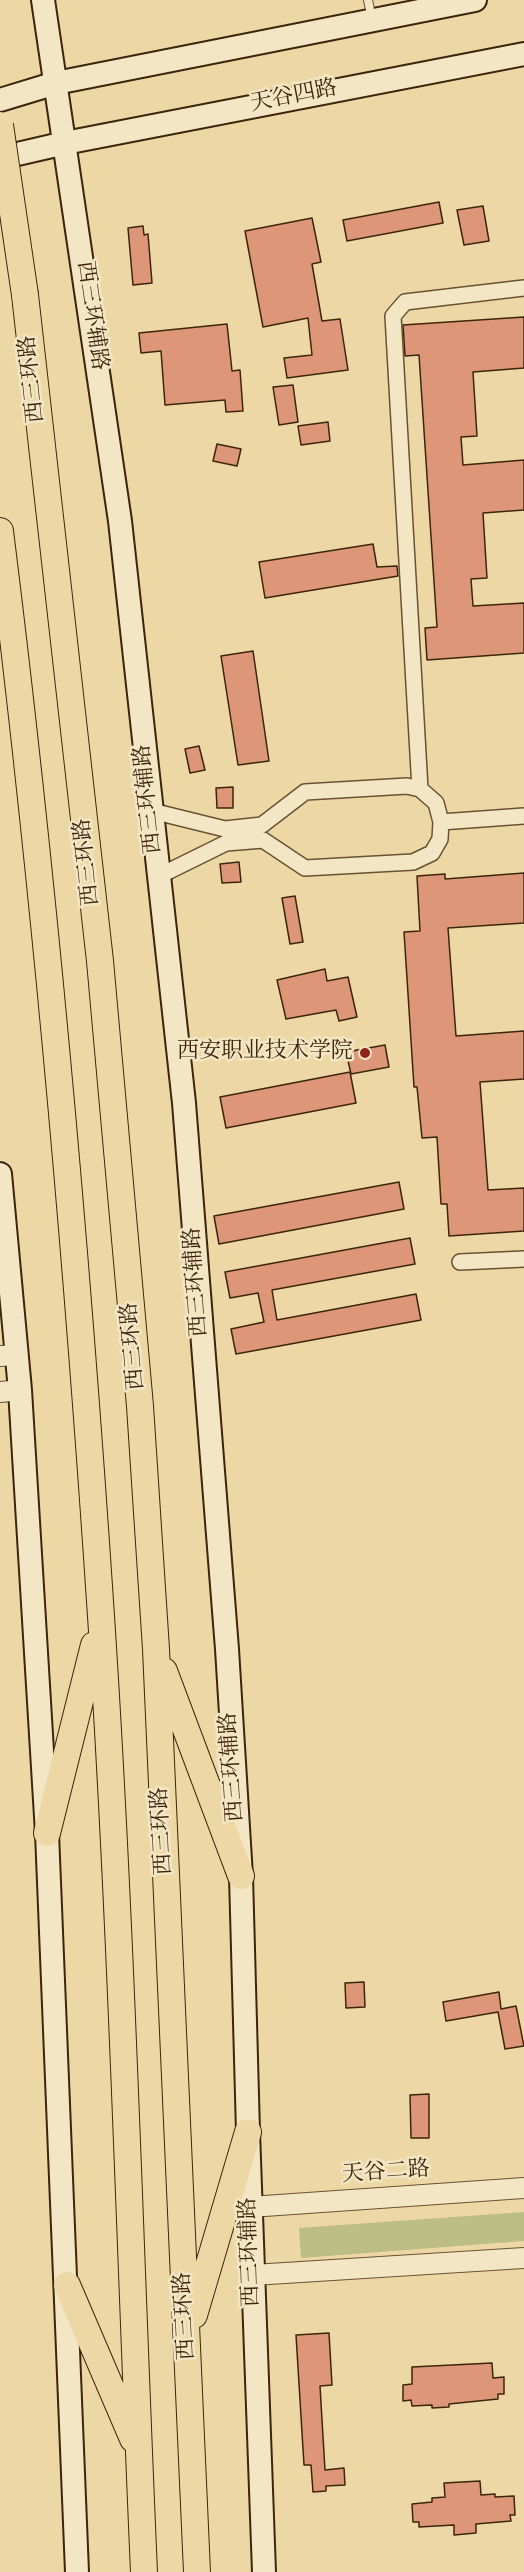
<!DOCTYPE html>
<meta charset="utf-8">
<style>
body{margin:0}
canvas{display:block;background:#edd8a5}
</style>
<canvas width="524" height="2572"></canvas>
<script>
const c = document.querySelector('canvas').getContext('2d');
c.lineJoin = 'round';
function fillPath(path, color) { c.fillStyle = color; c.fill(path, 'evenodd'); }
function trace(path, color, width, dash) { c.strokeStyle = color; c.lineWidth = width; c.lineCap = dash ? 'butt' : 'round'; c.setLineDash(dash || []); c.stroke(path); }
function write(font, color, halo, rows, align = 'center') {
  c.font = font + ' "Sorts Mill Goudy","Noto Serif SC",serif'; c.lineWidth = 5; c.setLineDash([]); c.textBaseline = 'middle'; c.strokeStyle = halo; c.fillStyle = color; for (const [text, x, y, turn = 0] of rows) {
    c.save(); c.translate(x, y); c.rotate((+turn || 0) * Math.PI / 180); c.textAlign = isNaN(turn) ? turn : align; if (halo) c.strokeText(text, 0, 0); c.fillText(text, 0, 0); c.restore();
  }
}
const green = new Path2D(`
 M 524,2212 L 524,2241 L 301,2258 L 299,2228 Z`);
const building = new Path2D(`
 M 439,202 L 443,223 L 347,241 L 343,220 Z
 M 483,206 L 489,241 L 464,245 L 457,210 Z
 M 312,218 L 321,262 L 312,264 L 322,321 L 340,319 L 348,370 L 287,378 L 284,358 L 312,355 L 308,318 L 263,327 L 245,231 Z
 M 143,226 L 144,235 L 148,234 L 152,283 L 133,285 L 128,228 Z
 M 524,317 L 524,368 L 473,372 L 477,436 L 461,437 L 463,465 L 524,460 L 524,510 L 483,513 L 487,578 L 471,579 L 473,606 L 524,603 L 524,653 L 427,660 L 425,628 L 437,627 L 419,355 L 405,356 L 403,325 Z
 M 227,324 L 232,371 L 240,370 L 243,411 L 226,412 L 225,400 L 165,405 L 161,351 L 141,353 L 139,333 Z
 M 293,385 L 298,422 L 279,425 L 273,387 Z
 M 328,422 L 330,441 L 301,445 L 298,426 Z
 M 217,444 L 241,449 L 237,466 L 213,461 Z
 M 373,544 L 377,567 L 397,566 L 398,576 L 265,598 L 259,562 Z
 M 253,651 L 269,761 L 238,765 L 221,656 Z
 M 199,746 L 205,770 L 190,773 L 185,749 Z
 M 233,787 L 233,808 L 217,808 L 216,788 Z
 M 239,862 L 241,882 L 222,883 L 220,864 Z
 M 524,873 L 524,923 L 448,928 L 456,1036 L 524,1031 L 524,1079 L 480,1082 L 488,1190 L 524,1188 L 524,1231 L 449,1236 L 447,1204 L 441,1204 L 437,1137 L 422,1138 L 417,1087 L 414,1087 L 404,932 L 420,931 L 417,876 L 445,874 L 445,879 Z
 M 295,896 L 303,942 L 290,944 L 282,898 Z
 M 325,969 L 327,981 L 348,977 L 357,1017 L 339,1021 L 336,1010 L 286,1019 L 277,980 Z
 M 385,1045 L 389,1067 L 351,1074 L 346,1052 Z
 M 350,1072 L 356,1103 L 226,1128 L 220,1097 Z
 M 399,1182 L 404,1209 L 219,1244 L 214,1216 Z
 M 410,1238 L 415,1264 L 272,1290 L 277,1320 L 416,1294 L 421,1320 L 236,1354 L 231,1329 L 264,1322 L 258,1293 L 230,1298 L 225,1272 Z
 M 364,1982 L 365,2007 L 346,2008 L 345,1983 Z
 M 499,1992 L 501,2009 L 516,2006 L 524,2046 L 505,2049 L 498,2012 L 446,2021 L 443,2002 Z
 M 429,2094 L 429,2138 L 411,2138 L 410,2095 Z
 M 329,2333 L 332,2385 L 320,2386 L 325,2470 L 344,2468 L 345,2485 L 326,2486 L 326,2491 L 313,2492 L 311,2465 L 304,2465 L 296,2335 Z
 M 492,2363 L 493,2378 L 504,2377 L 504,2394 L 498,2394 L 498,2399 L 449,2404 L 449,2407 L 432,2408 L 432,2405 L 412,2406 L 411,2400 L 403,2401 L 403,2385 L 412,2384 L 412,2367 Z
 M 480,2481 L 481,2495 L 495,2494 L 495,2497 L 514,2496 L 515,2515 L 510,2515 L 511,2521 L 476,2524 L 476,2533 L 454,2535 L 454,2525 L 419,2527 L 419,2522 L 413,2522 L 412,2504 L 432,2502 L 432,2498 L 445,2497 L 444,2483 Z`);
const service = new Path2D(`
 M 368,0 L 372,19`);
const minor = new Path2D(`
 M 420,789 L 393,316 L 405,302 L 524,288
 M 152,811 L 225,829 L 262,825 L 305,792 L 407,786 L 420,789 L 436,803 L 441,822 L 440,839 L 432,853 L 413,862 L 305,868 L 263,840 L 226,843 L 159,876
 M 441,822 L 524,816
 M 460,1262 L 524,1259`);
const tertiary = new Path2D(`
 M 0,1356 L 16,1355
 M 0,1392 L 20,1390
 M 250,2207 L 524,2188
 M 253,2275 L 524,2258`);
const secondary = new Path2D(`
 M 43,0 L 120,521 L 184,1103 L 227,1649 L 241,1876 L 248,2132 L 264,2572
 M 0,100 L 56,83 L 475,0
 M 0,158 L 65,143 L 524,54
 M 0,1174 L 20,1390 L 47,1833 L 77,2572`);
const trunk = new Path2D(`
 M 25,295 L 100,961 L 140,1406 L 156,1649 L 197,2572
 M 0,531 C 45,891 77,1254 101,1616 C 122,1935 130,2254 144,2572
 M 164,1671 L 241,1876
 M 47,1833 L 94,1645
 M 67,2285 L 133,2439
 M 194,2315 L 248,2132`);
const trunkBridge = new Path2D(`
 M 0,125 L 25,295`);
const markers = [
 [365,1053,6,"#8f2418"]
];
const streetNames = [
 ["天谷四路",294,98,-11],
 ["西三环辅路",90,316,82],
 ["西三环路",34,379,-96],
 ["西三环辅路",150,799,-96],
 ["西三环路",89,862,-96],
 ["西三环辅路",198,1282,-94],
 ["西三环路",135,1346,-95],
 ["西三环辅路",234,1767,-94],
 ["西三环路",164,1831,-93],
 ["天谷二路",386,2174,-4],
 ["西三环辅路",252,2252,-92],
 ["西三环路",187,2316,-93]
];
const poiNames = [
 ["西安职业技术学院",353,1053]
];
fillPath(green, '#bcbe83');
fillPath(building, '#dd9677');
trace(building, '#3c250d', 1.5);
trace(service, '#685233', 10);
trace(minor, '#685233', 18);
trace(tertiary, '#685233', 22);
trace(secondary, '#3c250d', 26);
trace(trunk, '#3c250d', 28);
trace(service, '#f3e6c4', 8);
trace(minor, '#f3e6c4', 15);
trace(tertiary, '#f3e6c4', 20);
trace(secondary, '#f3e6c4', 22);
trace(trunk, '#edd8a5', 26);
trace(trunkBridge, '#3c250d', 28, []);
trace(trunkBridge, '#edd8a5', 26);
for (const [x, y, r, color] of markers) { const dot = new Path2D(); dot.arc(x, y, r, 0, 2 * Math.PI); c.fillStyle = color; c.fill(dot); trace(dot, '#f3e6c4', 2); }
write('22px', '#3c250d', '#f3e6c4', streetNames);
write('22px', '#3c250d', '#f3e6c4', poiNames, 'right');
</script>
